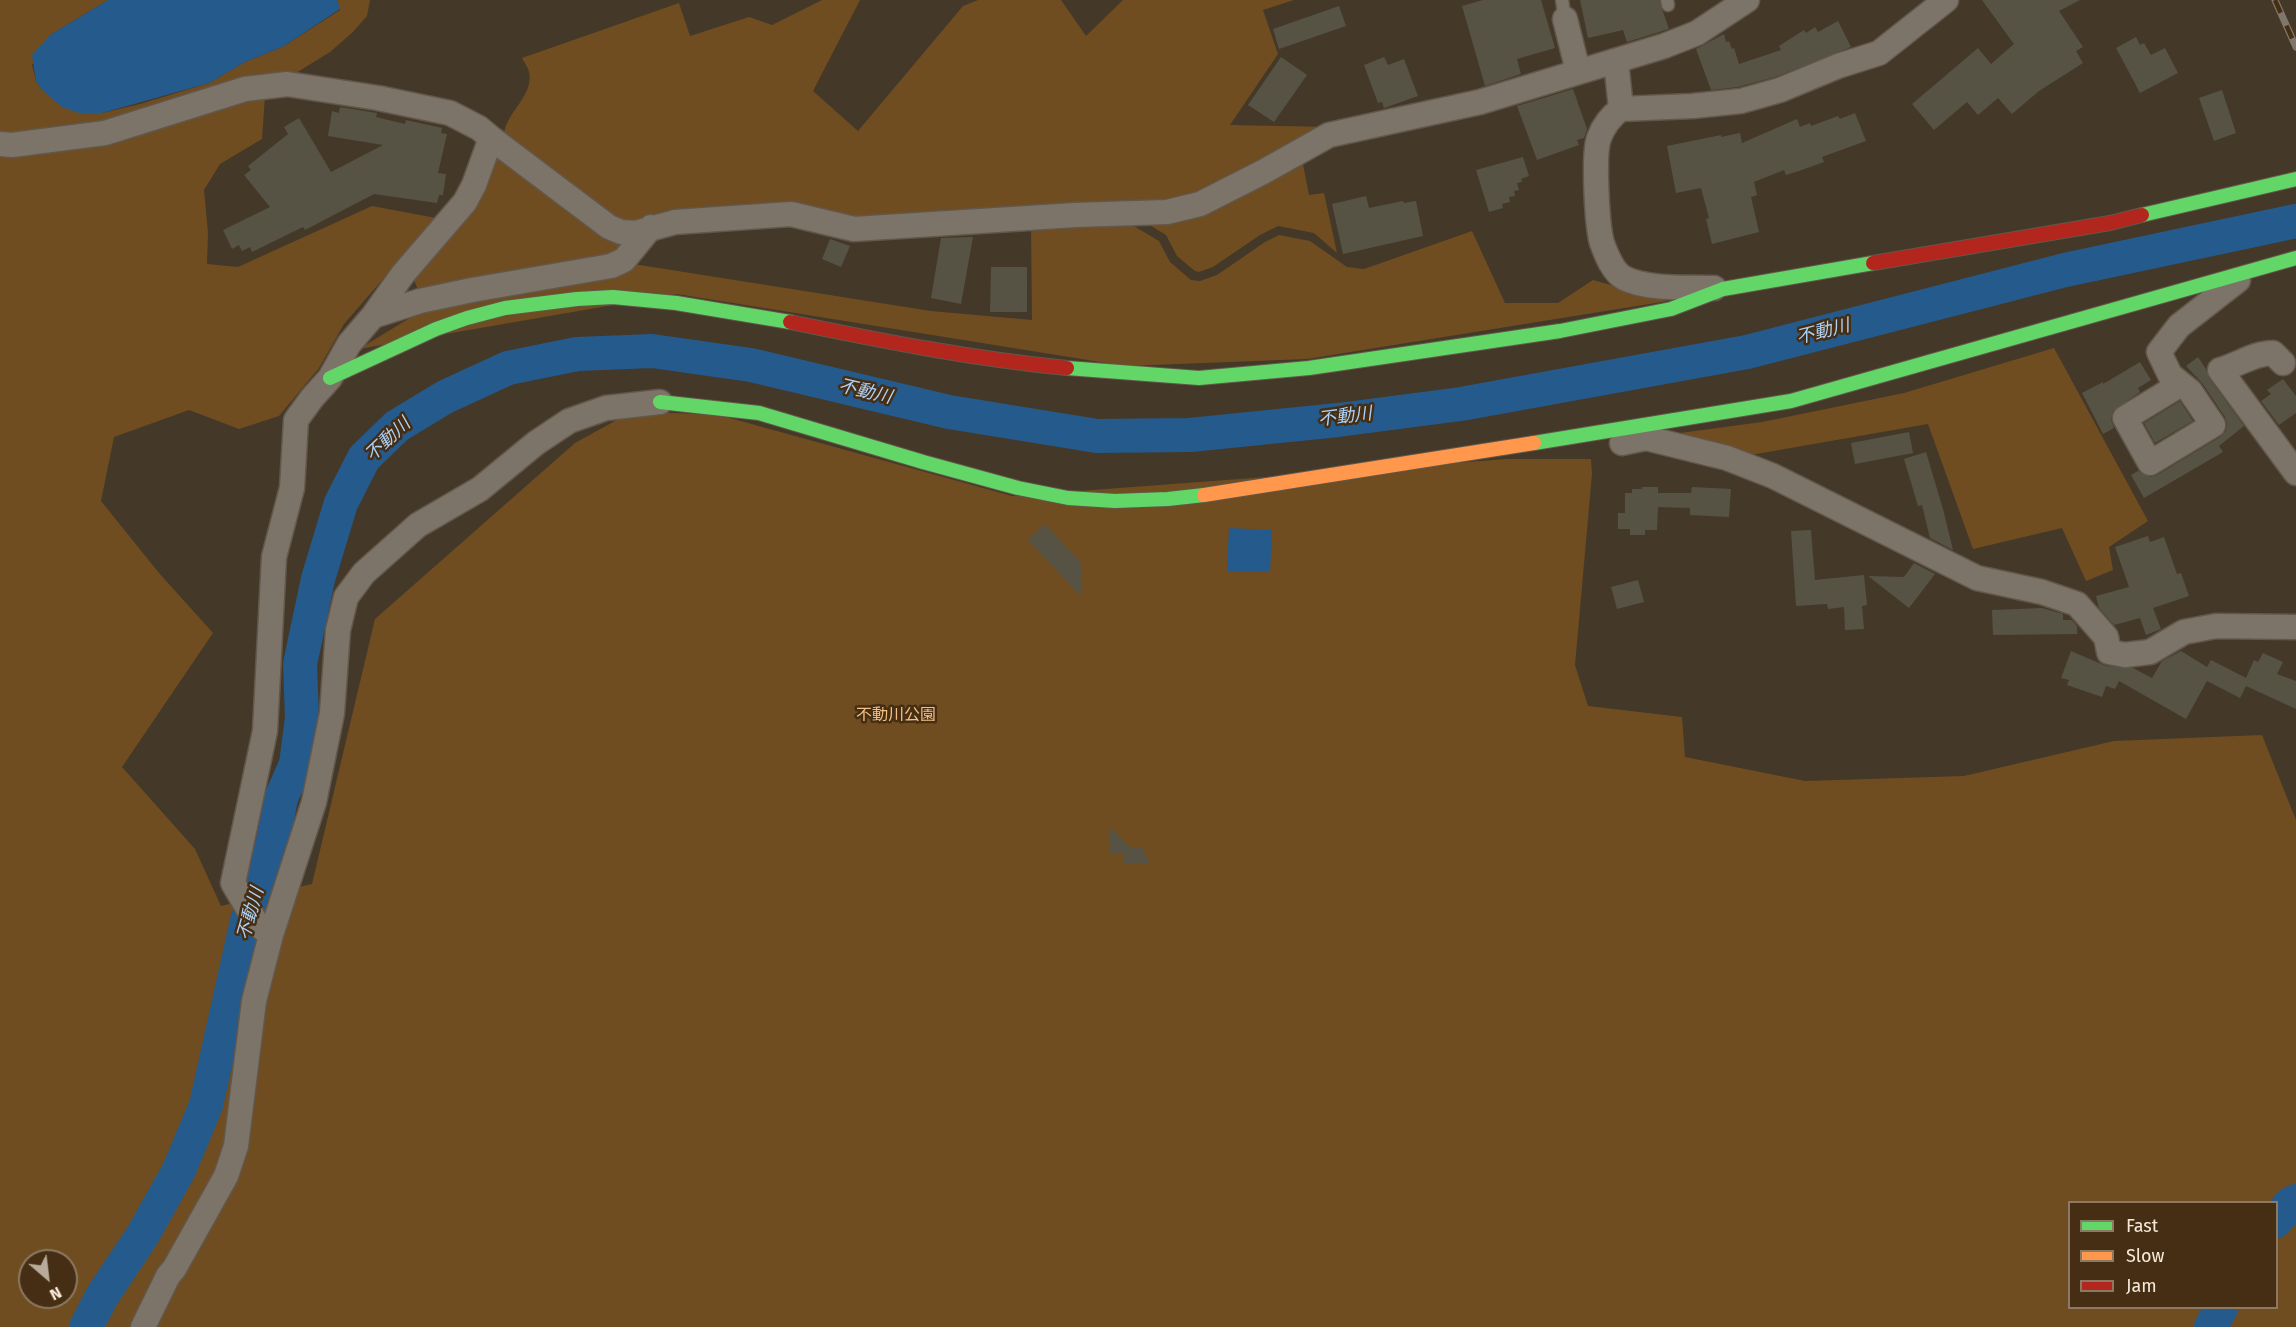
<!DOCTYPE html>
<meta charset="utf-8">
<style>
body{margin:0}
#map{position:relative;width:2296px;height:1327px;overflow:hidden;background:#443829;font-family:"Fira Sans",sans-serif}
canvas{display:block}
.legend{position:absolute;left:2068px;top:1201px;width:210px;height:108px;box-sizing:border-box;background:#452e13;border:2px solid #8c7962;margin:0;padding:8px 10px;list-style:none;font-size:18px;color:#f7e9d9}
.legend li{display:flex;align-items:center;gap:12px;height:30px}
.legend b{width:30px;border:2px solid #8c7962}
.north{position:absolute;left:18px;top:1249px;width:60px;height:60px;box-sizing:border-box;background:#452e13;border:2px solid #8c7962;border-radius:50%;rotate:152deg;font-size:16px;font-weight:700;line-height:24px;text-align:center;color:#f7e9d9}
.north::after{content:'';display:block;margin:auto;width:21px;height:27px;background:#b8ab9b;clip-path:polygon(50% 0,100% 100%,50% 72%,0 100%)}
</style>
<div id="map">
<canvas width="2296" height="1327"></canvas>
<ul class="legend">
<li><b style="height:8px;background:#63d668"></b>Fast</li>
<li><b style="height:8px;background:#ff974d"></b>Slow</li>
<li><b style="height:8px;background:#b3261e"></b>Jam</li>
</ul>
<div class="north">N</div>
</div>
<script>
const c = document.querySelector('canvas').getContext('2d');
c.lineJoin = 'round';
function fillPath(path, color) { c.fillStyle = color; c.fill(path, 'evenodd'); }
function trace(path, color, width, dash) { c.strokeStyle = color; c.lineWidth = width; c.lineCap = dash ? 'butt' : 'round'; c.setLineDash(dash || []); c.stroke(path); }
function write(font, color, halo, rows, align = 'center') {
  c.font = font + ' "Fira Sans","Noto Sans JP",sans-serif'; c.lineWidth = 5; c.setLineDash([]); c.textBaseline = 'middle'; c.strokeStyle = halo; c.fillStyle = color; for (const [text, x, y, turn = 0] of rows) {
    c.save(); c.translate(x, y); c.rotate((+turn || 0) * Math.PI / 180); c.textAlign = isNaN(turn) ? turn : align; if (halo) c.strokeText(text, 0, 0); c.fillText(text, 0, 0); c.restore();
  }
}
const green = new Path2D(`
 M 0,0 L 108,0 L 50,35 L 32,65 L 36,81 L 43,91 L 102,113 L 140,104 L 209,83 L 245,62 L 284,46 L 340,10 L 337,0 L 370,0 L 367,16 L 353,32 L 330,52 L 296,73 L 234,82 L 200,96 L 102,121 L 117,137 L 236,100 L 265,96 L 262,139 L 220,164 L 204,190 L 208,233 L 207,264 L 238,267 L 372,206 L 436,218 L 344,324 L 319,368 L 279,416 L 239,429 L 189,410 L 114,437 L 101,501 L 159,573 L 213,633 L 122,767 L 195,849 L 221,906 L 312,884 L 375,619 L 575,443 L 624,416 L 648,412 L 719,415 L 1012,496 L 1507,459 L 1591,459 L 1592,474 L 1575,665 L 1588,706 L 1682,717 L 1685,757 L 1805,781 L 1964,776 L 2114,741 L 2262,735 L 2296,820 L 2296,1327 L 0,1327 ZM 2070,1202 L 2276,1202 L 2276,1308 L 2070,1308 ZM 30,1261 L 66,1261 L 66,1297 L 30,1297 Z
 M 822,0 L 860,0 L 813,91 L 858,131 L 963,6 L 978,0 L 1061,0 L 1086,36 L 1123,0 L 1294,0 L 1263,10 L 1278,54 L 1230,125 L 1331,127 L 1260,167 L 1166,206 L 623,227 L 504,140 C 501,115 535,97 529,72 C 528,67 524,62 522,58 L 679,3 L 690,36 L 749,17 L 772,25 Z
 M 1301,154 L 1309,195 L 1324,193 L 1337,253 L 1314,233 L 1278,226 L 1260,235 L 1213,267 L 1199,272 L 1195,271 L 1177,256 L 1166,235 L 1148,224 Z
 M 501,158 L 633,240 L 621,257 L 475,282 L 457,281 L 418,290 L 414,280 L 475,208 L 492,161 Z
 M 1127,222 L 1159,241 L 1170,262 L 1191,280 L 1200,281 L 1217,275 L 1265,242 L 1279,235 L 1310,241 L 1347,267 L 1364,269 L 1472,231 L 1505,303 L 1558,303 L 1593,280 L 1668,301 L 1307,359 L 1125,366 L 677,294 L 359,349 L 418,313 L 627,263 L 931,311 L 1032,320 L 1031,223 Z
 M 2054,348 L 2148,521 L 2109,547 L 2113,570 L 2086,581 L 2062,528 L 1973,549 L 1928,424 L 1745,456 L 1665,435 L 1762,422 L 1904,393 Z`);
const water = new Path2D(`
 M 108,0 L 337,0 L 340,9 L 284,46 L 245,62 L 209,83 L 102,113 L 79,113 L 62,107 L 43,91 L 36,81 L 32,55 L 50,35 Z
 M 1229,528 L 1272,530 L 1270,572 L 1227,571 Z`);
const river = new Path2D(`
 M 2276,1221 L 2290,1204 L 2296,1201
 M 86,1327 L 102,1296 L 142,1236 L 179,1170 L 206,1105 L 247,921 L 273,841 L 281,798 L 296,764 L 302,718 L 300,664 L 318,579 L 341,503 L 364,458 L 397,426 L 445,397 L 508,368 L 577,354 L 652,351 L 751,365 L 949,412 L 1097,436 L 1190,435 L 1338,420 L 1461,404 L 1747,352 L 2065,270 L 2296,221
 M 2211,1327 L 2221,1308`);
const building = new Path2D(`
 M 1483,0 L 1541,0 L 1555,48 L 1517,59 L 1521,74 L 1485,86 L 1462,6 Z
 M 1580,0 L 1659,0 L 1669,29 L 1627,42 L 1623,30 L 1588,38 Z
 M 1982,0 L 2080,0 L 2059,11 L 2083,47 L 2076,51 L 2083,63 L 2039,91 L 2012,114 L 1998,98 L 1978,115 L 1967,102 L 1934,130 L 1912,104 L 1978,48 L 1991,64 L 2014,44 Z
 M 1339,6 L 1346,26 L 1279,49 L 1273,29 Z
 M 1838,21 L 1851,47 L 1775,77 L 1738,87 L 1711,90 L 1696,49 L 1724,34 L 1726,42 L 1729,41 L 1732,49 L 1734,48 L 1739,64 L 1781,50 L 1779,46 L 1804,30 L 1806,33 L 1815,27 L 1818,32 Z
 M 2136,37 L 2140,45 L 2144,43 L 2151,55 L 2165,48 L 2178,73 L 2140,93 L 2116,48 Z
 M 1281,57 L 1307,75 L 1274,122 L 1248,105 Z
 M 1384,57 L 1388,65 L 1404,59 L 1418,96 L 1384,108 L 1382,102 L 1378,103 L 1364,65 Z
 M 1573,89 L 1587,129 L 1584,138 L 1577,140 L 1579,145 L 1537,160 L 1517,106 Z
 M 2222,90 L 2236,133 L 2214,141 L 2199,98 Z
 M 340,107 L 377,113 L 376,117 L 405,124 L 406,120 L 442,128 L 441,133 L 447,134 L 438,173 L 446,174 L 443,195 L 439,195 L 437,203 L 374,194 L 305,230 L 303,227 L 252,252 L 250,247 L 242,251 L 239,245 L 232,249 L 223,230 L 270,207 L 244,175 L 251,170 L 248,166 L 288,134 L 284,127 L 299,118 L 331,172 L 383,145 L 328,136 L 332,111 L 339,113 Z
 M 1855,113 L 1866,141 L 1822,157 L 1824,162 L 1799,171 L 1786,175 L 1784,170 L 1754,182 L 1757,195 L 1751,197 L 1759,232 L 1712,244 L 1706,219 L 1709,218 L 1701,188 L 1676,193 L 1667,146 L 1721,135 L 1721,137 L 1740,133 L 1742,143 L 1797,119 L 1800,127 L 1810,123 L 1811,126 L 1838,116 L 1840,119 Z
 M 1523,157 L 1529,176 L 1521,179 L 1522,182 L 1517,183 L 1519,190 L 1514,191 L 1515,196 L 1509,197 L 1510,202 L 1502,204 L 1503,208 L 1489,212 L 1476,170 Z
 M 1366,196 L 1369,208 L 1403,201 L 1404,203 L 1416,201 L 1423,236 L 1343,254 L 1332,204 Z
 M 973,237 L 961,304 L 931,298 L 941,238 Z
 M 830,239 L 850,246 L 841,267 L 822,259 Z
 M 991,267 L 1027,267 L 1027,312 L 990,312 Z
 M 2198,357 L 2206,369 L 2209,378 L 2244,426 L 2219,446 L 2223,452 L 2144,498 L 2131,475 L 2138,471 L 2150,477 L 2157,475 L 2220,437 L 2226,431 L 2227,424 L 2225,417 L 2202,383 L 2186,366 Z
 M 2140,362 L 2151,380 L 2138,388 L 2140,392 L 2113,411 L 2111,419 L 2114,428 L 2103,434 L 2082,393 L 2103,382 L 2103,384 Z
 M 2283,379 L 2296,396 L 2296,413 L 2279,425 L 2261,401 L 2271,394 L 2267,390 Z
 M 2180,401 L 2193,421 L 2155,443 L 2144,423 Z
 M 1909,432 L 1913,453 L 1855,464 L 1851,443 Z
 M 1926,452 L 1943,509 L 1953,550 L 1930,538 L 1922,505 L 1918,506 L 1904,459 Z
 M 1642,487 L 1658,487 L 1658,493 L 1691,493 L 1692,487 L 1731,489 L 1729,517 L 1690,515 L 1690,508 L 1658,507 L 1657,530 L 1645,530 L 1645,535 L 1630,535 L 1630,529 L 1618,529 L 1618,513 L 1625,513 L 1625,493 L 1632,493 L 1632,489 L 1642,489 Z
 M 1045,524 L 1082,564 L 1081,596 L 1028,540 Z
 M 1811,530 L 1815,580 L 1864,575 L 1867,605 L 1862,606 L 1864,629 L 1845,630 L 1844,607 L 1828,609 L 1827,604 L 1796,606 L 1791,531 Z
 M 2148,536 L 2150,542 L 2164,537 L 2177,574 L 2181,573 L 2189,596 L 2153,608 L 2161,629 L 2146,635 L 2140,618 L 2114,625 L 2099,608 L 2096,596 L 2129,587 L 2115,547 Z
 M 1914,563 L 1935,574 L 1909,608 L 1868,576 L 1904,577 Z
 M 1638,580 L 1644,602 L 1617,609 L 1611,587 Z
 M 2042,608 L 2063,614 L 2063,620 L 2072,620 L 2077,626 L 2077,634 L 1993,635 L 1992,610 Z
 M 2071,651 L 2106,666 L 2133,668 L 2152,678 L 2162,661 L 2181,651 L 2207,667 L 2211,660 L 2246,678 L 2254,660 L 2258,662 L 2263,653 L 2283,662 L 2277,674 L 2296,681 L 2296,709 L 2246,686 L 2240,698 L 2207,681 L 2186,719 L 2119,681 L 2115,689 L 2106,686 L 2102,697 L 2067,685 L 2069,680 L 2061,678 Z
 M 1110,827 L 1130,847 L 1142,848 L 1150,864 L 1123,863 L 1124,854 L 1110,853 Z`);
const lane = new Path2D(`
 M 1562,0 L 1565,19
 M 1667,0 L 1668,5`);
const street = new Path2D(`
 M 1565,19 L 1578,71
 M 1616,61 L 1621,109 L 1693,106 L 1741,101 L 1780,90 L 1838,66 L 1879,53 L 1946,0
 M 1621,109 C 1611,116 1603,127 1599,138 C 1593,154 1597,226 1602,243 C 1606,254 1613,272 1624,278 C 1648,290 1687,287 1714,288
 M 491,138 L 609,227 L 621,232 L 635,233 L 675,222 L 791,214 L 854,229 L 1075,215 L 1167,212 L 1200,204 L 1263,172 L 1329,135 L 1480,102 L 1664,46 L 1697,33 L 1747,0
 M 0,144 L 12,145 L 105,133 L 245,89 L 287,84 L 378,98 L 450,113 L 479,128 L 491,138 L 474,185 L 465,202 L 403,274 L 373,316
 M 2283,363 L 2273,353 C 2254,353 2238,365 2220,370 L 2296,473
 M 2181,384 L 2125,418 L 2150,463 L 2213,425 L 2190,391 L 2170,375 L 2159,352 L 2179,326 L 2238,280
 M 1622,443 L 1646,438 L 1727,458 L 1773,476 L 1977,578 L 2042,592 L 2077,604 L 2106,637 L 2109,652 L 2125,655 L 2150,652 L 2184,632 L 2216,626 L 2296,627
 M 271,935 L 314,802 L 332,713 L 338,630 L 346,597 L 364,573 L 418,525 L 480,489 L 536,443 L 569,421 L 606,408 L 660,402
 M 143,1327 L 168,1276 L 174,1269 L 226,1176 L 236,1146 L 254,1001 L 271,935 L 257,924 L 233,883 L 265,731 L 274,557 L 292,488 L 296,420 L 312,398 L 330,378 L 349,344 L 373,316 L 420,301 L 472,290 L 611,266 L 624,260 L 651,227`);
const fast = new Path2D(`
 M 2142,215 L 2296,179
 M 1067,368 L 1199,378 L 1309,368 L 1560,331 L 1671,309 L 1723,289 L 1873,263
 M 330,378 L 436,329 L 467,318 L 505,308 L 577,299 L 613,297 L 676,303 L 790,322
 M 660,402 L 759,413 L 923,462 L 1018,488 L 1068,498 L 1115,501 L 1168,499 L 1204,495
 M 1534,443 L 1791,401 L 2296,258`);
const slow = new Path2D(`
 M 1204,495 L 1534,443`);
const jam = new Path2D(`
 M 1873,263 L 2110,223 L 2142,215
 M 790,322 C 882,341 973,359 1067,368`);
const rail = new Path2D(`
 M 2275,0 L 2296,47`);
const parkNames = [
 ["不動川公園",896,716]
];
const waterNames = [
 ["不動川",1823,332,-14],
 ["不動川",865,392,13],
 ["不動川",1345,417,-7],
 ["不動川",388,440,-43],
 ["不動川",251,914,-74]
];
fillPath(green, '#6f4d20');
fillPath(water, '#255b8c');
trace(river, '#255b8c', 34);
fillPath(building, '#565345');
trace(lane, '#62574a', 15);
trace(street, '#62574a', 27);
trace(fast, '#62574a', 16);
trace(slow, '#62574a', 16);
trace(jam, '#62574a', 16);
trace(lane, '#7d7469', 12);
trace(street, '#7d7469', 24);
trace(fast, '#63d668', 14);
trace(slow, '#ff974d', 14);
trace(jam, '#b3261e', 14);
trace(rail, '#80766c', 7);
trace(rail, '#452e13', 4.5, [14]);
write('16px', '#f4bf82', '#452e13', parkNames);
write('italic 18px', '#add1f8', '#452e13', waterNames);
</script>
